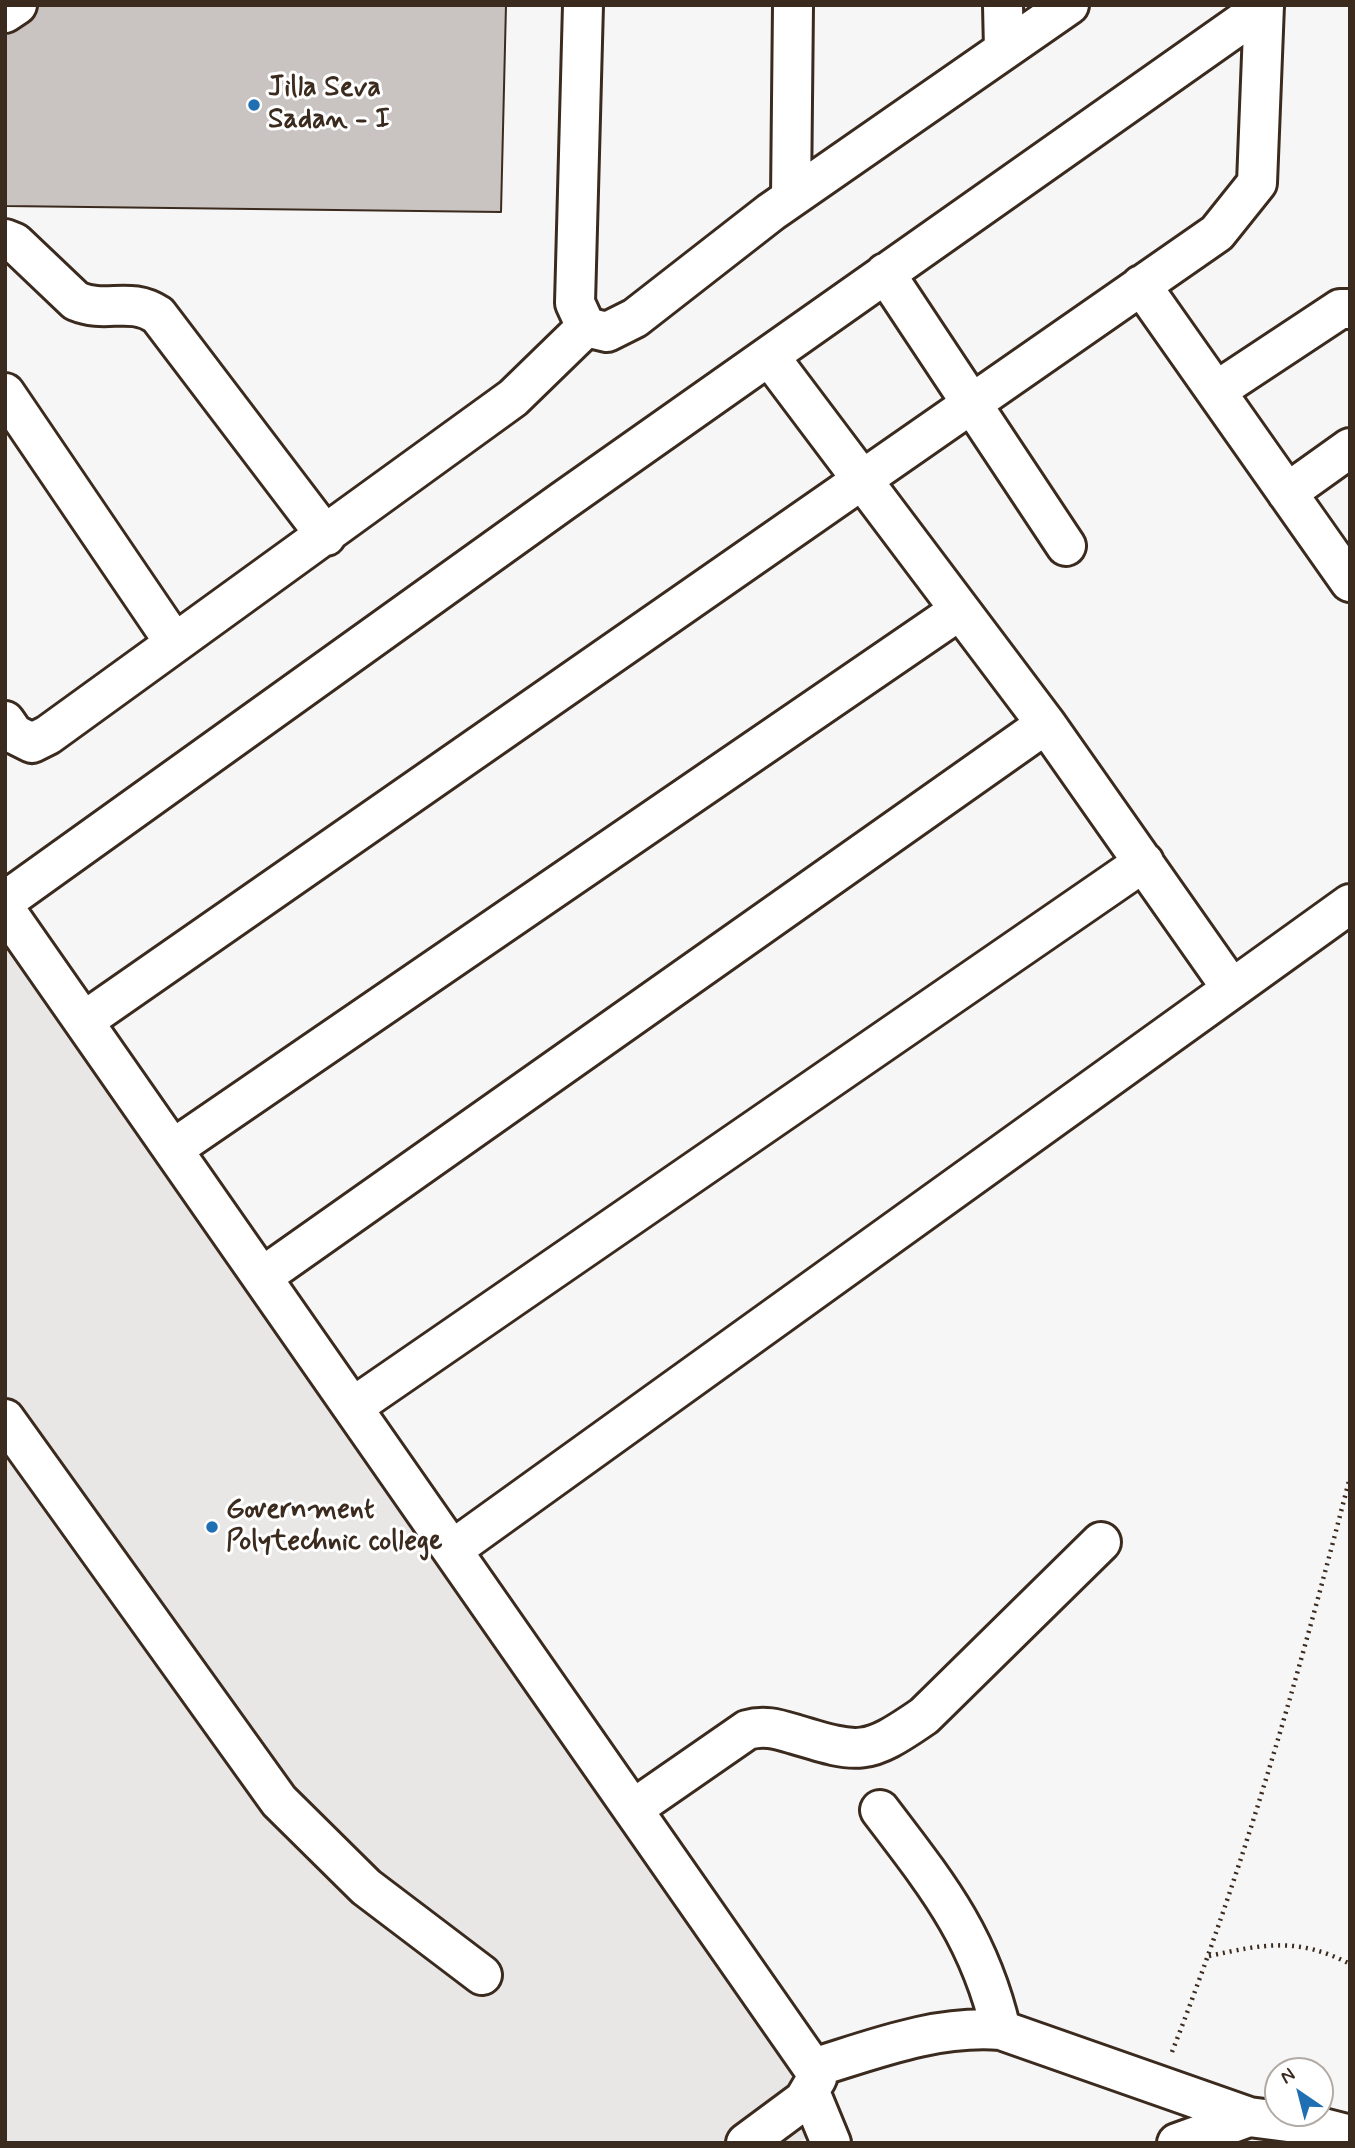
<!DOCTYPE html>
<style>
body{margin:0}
#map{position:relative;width:1355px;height:2148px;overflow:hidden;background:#f7f6f6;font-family:Mynerve,sans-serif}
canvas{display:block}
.frame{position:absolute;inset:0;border:7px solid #3b2a1e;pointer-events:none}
.north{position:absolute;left:1264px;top:2057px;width:70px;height:70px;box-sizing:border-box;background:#fff;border:2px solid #b1aaa5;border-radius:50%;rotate:325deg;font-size:19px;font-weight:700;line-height:28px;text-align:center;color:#3b2a1e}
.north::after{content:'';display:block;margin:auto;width:24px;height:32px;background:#1f6fb2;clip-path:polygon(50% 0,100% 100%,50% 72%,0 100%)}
</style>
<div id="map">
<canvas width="1355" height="2148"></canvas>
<div class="frame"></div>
<div class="north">N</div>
</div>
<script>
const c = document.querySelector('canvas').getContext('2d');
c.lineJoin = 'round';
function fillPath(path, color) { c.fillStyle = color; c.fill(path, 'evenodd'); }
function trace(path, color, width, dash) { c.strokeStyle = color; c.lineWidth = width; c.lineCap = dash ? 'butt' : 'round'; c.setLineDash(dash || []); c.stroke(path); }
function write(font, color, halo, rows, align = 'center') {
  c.font = font + ' Mynerve,sans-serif'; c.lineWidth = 6; c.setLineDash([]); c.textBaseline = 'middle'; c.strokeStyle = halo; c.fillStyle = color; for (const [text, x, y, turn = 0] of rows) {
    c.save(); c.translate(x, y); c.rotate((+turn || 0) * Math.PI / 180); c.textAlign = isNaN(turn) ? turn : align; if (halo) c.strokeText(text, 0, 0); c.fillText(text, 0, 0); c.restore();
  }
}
const built = new Path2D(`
 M 5,936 L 833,2118 L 798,2143 L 5,2143 Z`);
const building = new Path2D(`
 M 5,5 L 506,5 L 501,212 L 5,206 Z`);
const path = new Path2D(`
 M 1209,1956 C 1264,1944 1298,1937 1350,1964
 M 1172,2052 C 1245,1865 1300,1671 1350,1477`);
const minor = new Path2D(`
 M 583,5 L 575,303 L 586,327 L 607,332 L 635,318 L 771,212 L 1069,5
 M 1003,5 L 1004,50
 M 5,13 L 17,5
 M 791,197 L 793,5
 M 5,239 L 15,243 L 76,301 C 107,314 129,296 158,315 L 326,536
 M 885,273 L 1066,546
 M 1141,285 L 1350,582
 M 769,356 L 1046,724 L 1232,989
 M 1216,391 L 1340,309 L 1350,309
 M 5,393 L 174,642
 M 1287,493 L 1350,448
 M 5,721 L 14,734 L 32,743 L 48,735 L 513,398 L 586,327
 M 5,901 L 563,501 L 1264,7
 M 5,909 L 813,2068 L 817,2078 L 804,2100 L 746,2143
 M 84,1021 L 1217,233 L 1257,183 L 1264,5
 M 173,1149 L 960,610
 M 262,1277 L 1046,724
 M 353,1407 L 1144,862
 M 5,1419 L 279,1801 L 366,1887 L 482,1975
 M 452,1550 L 1350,904
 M 633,1809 L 747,1730 C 764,1725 777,1729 794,1734 C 860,1754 866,1756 924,1716 L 1101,1542
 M 880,1810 C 937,1885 979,1936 1001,2030
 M 813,2068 C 875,2049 935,2025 1001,2030 L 1249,2117 L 1311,2125 L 1350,2135
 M 810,2092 L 831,2143
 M 1177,2143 L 1249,2117`);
const markers = [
 [254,105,7,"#1f6fb2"],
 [212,1527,7,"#1f6fb2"]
];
const poiNames = [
 ["Jilla Seva",268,89],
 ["Sadan - I",268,121],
 ["Government",226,1511],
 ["Polytechnic college",226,1543]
];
fillPath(built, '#e9e7e6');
fillPath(building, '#c9c3c1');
trace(building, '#3b2a1e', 2);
trace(minor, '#3b2a1e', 44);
trace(path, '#3b2a1e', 4.5, [2, 5]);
trace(minor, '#fff', 38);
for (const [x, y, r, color] of markers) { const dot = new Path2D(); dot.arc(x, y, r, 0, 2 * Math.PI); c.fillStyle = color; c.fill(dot); trace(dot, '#fff', 2.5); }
write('bold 28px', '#3b2a1e', '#fff', poiNames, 'left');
</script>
